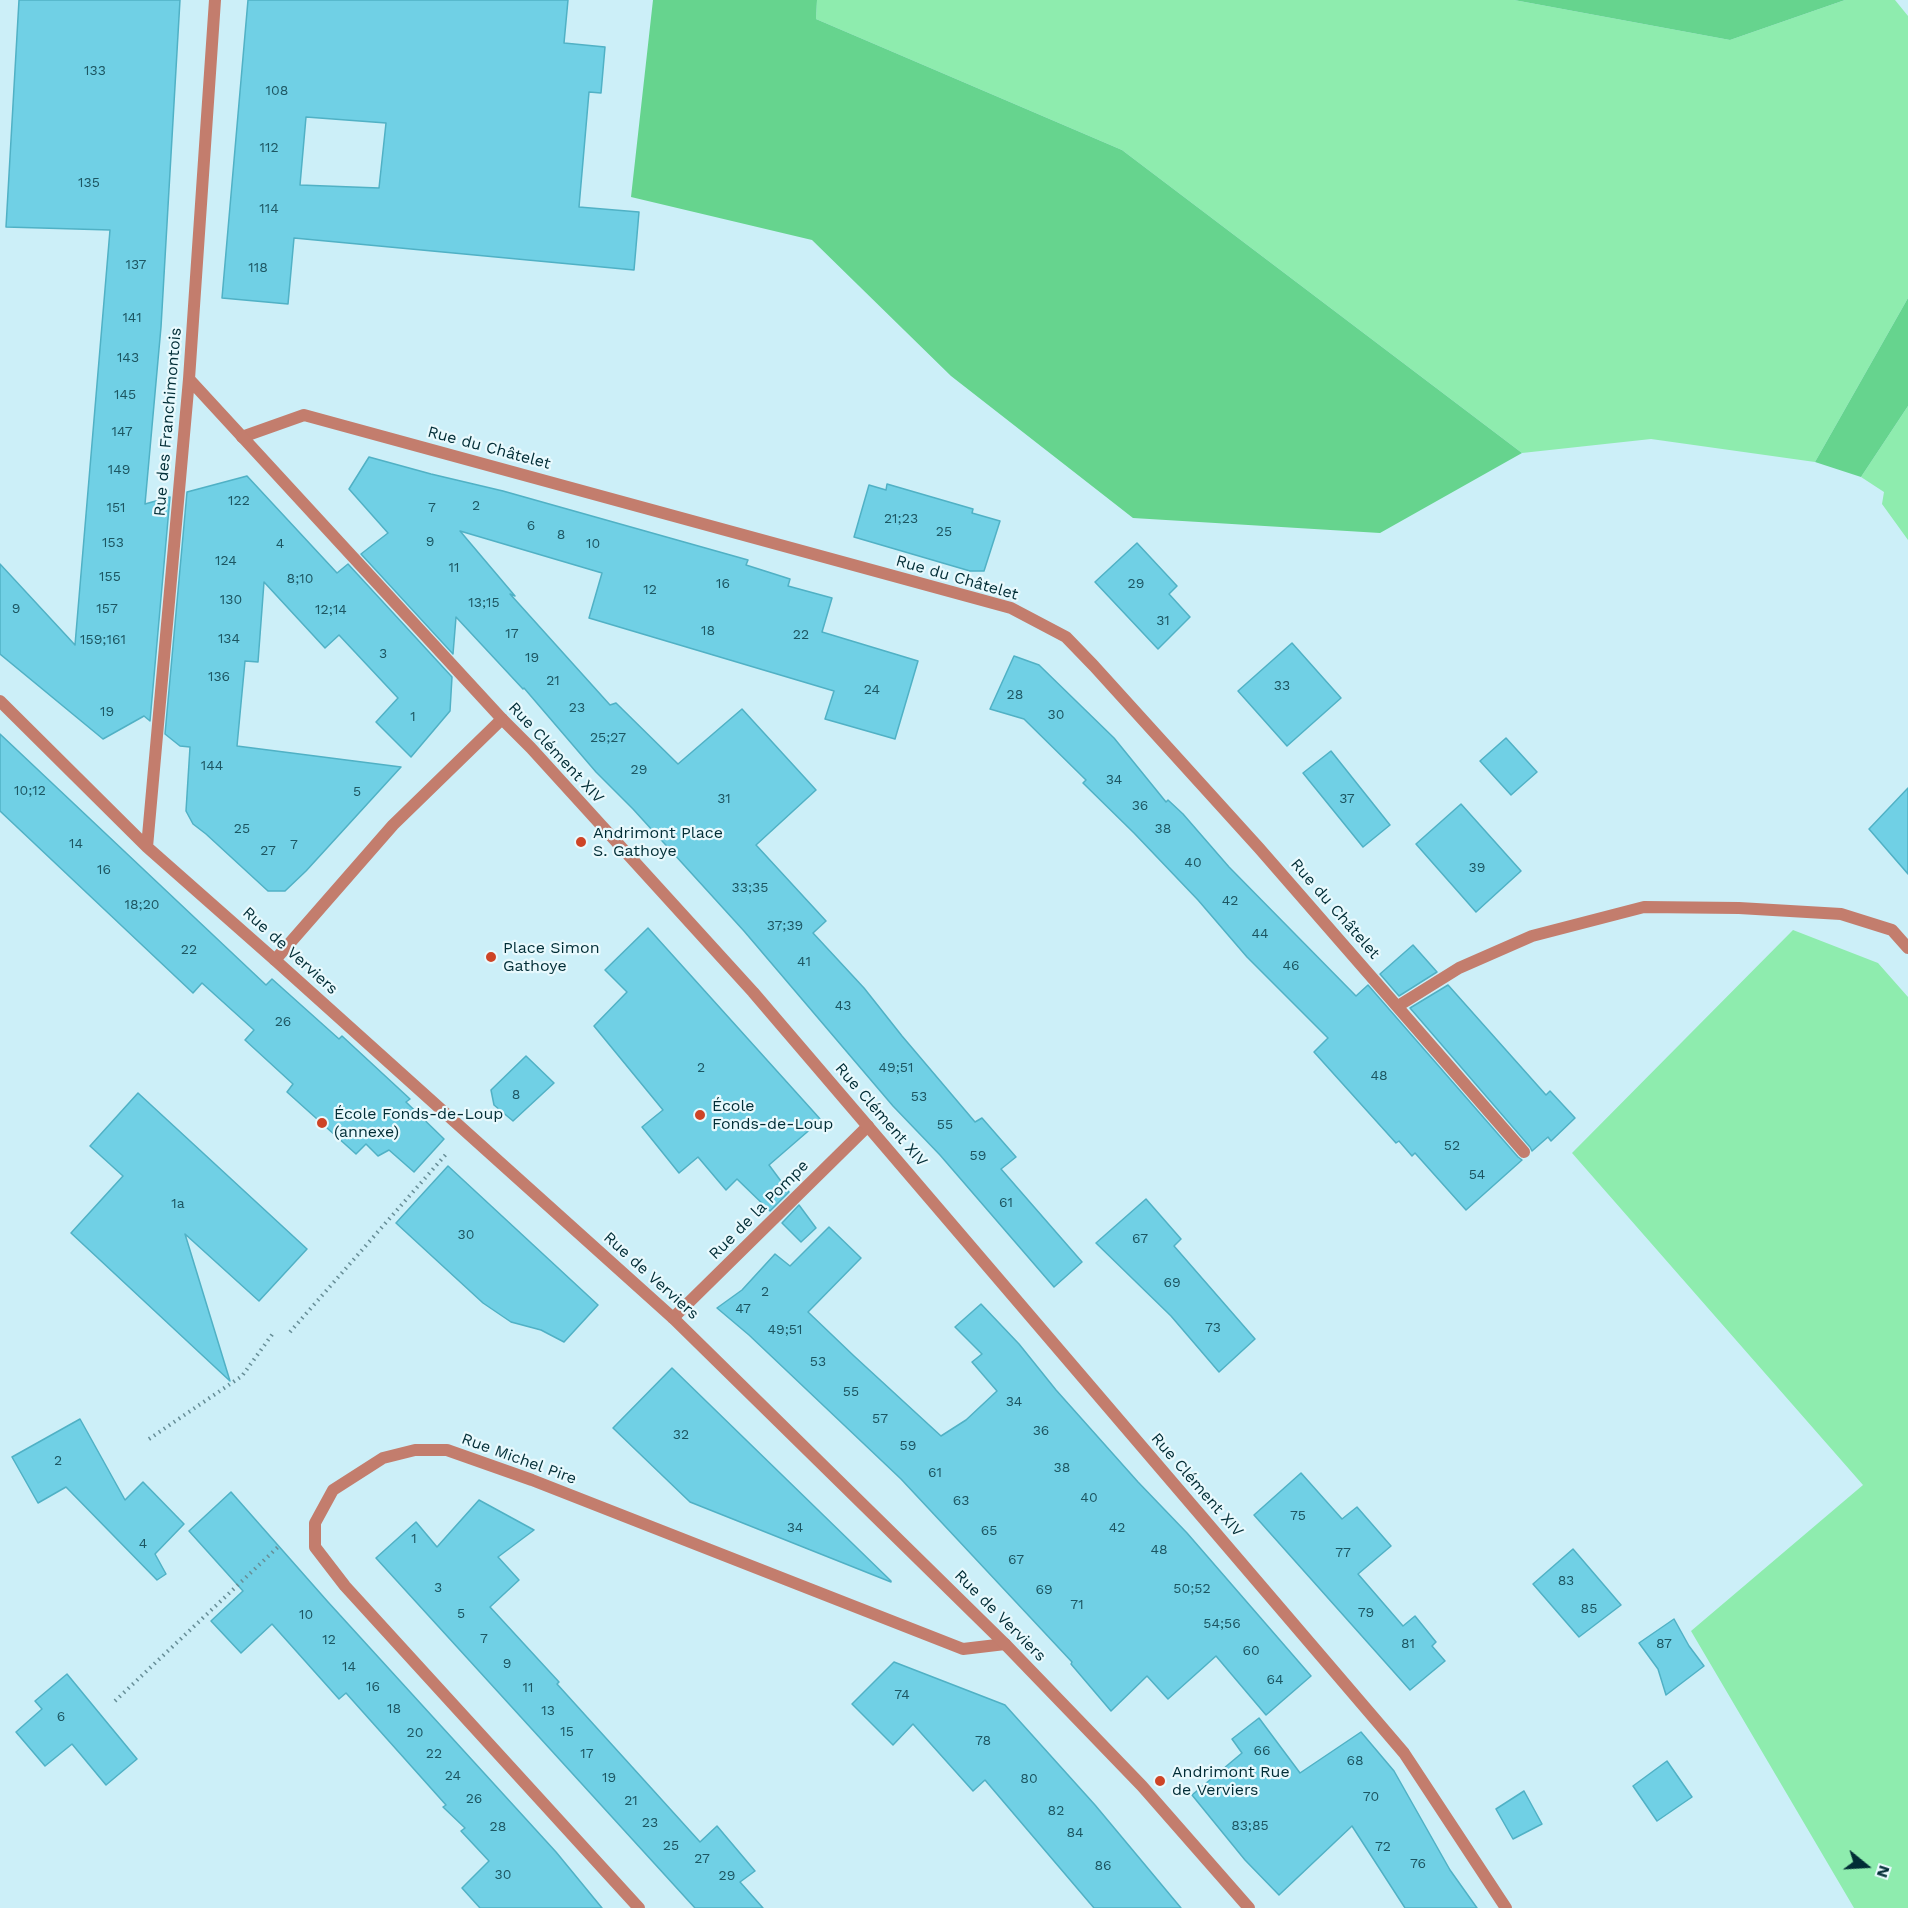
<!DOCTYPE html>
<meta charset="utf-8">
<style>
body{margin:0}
#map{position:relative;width:1908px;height:1908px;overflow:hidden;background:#cceff8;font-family:"Work Sans",sans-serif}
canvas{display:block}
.north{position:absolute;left:1836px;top:1836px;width:60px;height:60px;-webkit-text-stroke:4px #e8f9fd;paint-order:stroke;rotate:108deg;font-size:16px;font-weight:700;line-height:24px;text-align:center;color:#012d36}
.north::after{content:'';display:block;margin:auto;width:21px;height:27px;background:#012d36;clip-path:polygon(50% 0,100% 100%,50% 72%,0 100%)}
</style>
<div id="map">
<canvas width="1908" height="1908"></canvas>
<div class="north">N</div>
</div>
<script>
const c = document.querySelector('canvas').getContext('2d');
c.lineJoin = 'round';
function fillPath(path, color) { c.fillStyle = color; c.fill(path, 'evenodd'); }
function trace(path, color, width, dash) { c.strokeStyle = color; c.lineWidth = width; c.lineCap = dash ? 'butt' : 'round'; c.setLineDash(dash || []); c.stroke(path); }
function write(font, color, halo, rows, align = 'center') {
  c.font = font + ' "Work Sans",sans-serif'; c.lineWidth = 4.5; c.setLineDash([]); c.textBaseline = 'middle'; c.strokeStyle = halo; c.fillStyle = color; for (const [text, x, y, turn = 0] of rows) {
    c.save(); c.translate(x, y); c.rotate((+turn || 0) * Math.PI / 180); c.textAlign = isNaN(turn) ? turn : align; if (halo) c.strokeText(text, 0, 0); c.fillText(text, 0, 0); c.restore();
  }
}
const green = new Path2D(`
 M 817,0 L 1514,0 L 1730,40 L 1845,0 L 1895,0 L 1908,16 L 1908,298 L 1815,462 L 1651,439 L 1522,453 L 1122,150 L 816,19 Z
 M 1908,406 L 1908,540 L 1882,504 L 1884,492 L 1861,477 Z
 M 1793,930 L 1878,963 L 1908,997 L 1908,1908 L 1854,1908 L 1691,1631 L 1863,1485 L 1572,1153 Z`);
const forest = new Path2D(`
 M 653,0 L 817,0 L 816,19 L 1122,150 L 1522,453 L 1380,533 L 1133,518 L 951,376 L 812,240 L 631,197 Z
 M 1514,0 L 1845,0 L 1730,40 Z
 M 1908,298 L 1908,406 L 1861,477 L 1815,462 Z`);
const building = new Path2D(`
 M 19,0 L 180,0 L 161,327 L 145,504 L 170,497 L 150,721 L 144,716 L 103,739 L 0,654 L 0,564 L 75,645 L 110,230 L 6,227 Z
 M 248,0 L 568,0 L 564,43 L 605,47 L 601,93 L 589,92 L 579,207 L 639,212 L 634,270 L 294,238 L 288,304 L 222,298 ZM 306,117 L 386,123 L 379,188 L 300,185 Z
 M 369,457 L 431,474 L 503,491 L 748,560 L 746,565 L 790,579 L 788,586 L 832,598 L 822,632 L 918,661 L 895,739 L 825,719 L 834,691 L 589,618 L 602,573 L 460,531 L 515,596 L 510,594 L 610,705 L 616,703 L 678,764 L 742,709 L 816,790 L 756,845 L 826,921 L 813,933 L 864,988 L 902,1036 L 975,1122 L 982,1118 L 1016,1157 L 1001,1169 L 1082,1262 L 1054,1287 L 940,1155 L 893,1106 L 744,931 L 633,809 L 596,772 L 524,688 L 523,689 L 456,617 L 453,654 L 361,554 L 388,533 L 349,489 Z
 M 247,476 L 337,573 L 348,564 L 452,677 L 450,711 L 411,757 L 376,722 L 398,698 L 339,635 L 325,648 L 264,582 L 258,662 L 245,661 L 237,746 L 401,767 L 306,871 L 285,891 L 268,891 L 206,834 L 193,824 L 186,811 L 190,747 L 180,746 L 165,734 L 187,492 Z
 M 887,484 L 973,509 L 972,513 L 1000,521 L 984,571 L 970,571 L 854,537 L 869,485 L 886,490 Z
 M 1137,543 L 1177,586 L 1169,594 L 1190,617 L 1158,649 L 1095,582 Z
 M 1292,643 L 1341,698 L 1287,746 L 1238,691 Z
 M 1014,656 L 1039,665 L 1114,738 L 1166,802 L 1168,800 L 1183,814 L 1229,867 L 1356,996 L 1368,985 L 1518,1157 L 1522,1160 L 1466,1210 L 1415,1153 L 1412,1156 L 1399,1141 L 1396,1143 L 1314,1052 L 1328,1038 L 1247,957 L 1198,900 L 1134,833 L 1083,783 L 1086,780 L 1024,719 L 990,709 Z
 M 0,734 L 266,985 L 272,979 L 339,1039 L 342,1036 L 410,1099 L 406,1102 L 444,1139 L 414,1172 L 389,1150 L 378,1156 L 366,1144 L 356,1154 L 287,1092 L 293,1084 L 245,1040 L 254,1030 L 202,983 L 193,993 L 0,811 Z
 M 1506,738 L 1537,772 L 1511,795 L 1480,761 Z
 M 1331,751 L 1390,825 L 1363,847 L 1303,773 Z
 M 1908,788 L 1908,874 L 1869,829 Z
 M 1461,804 L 1521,871 L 1476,912 L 1416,844 Z
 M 648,928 L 821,1120 L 769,1165 L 789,1192 L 770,1211 L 737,1179 L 726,1190 L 698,1157 L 679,1173 L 642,1127 L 663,1110 L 594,1026 L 627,992 L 605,970 Z
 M 1413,945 L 1437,972 L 1399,996 L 1380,974 Z
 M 1448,985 L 1546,1095 L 1550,1091 L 1575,1118 L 1551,1141 L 1548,1137 L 1532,1151 L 1530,1147 L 1410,1008 Z
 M 526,1056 L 554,1083 L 513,1121 L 494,1105 L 491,1090 Z
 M 138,1093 L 307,1249 L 259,1301 L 185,1234 L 230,1381 L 71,1233 L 123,1176 L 90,1146 Z
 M 448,1166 L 598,1305 L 564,1342 L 541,1330 L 511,1322 L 483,1303 L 396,1223 Z
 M 1146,1199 L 1181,1239 L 1174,1246 L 1255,1339 L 1219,1372 L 1171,1316 L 1096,1243 Z
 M 799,1205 L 816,1228 L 801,1242 L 782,1223 Z
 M 829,1227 L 861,1258 L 808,1312 L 854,1356 L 941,1436 L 966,1420 L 997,1391 L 972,1362 L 982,1354 L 955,1327 L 981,1304 L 1019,1344 L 1056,1390 L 1138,1482 L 1187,1533 L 1311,1676 L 1266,1715 L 1216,1656 L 1168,1699 L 1147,1676 L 1111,1711 L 1071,1664 L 1072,1662 L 901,1479 L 749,1335 L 717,1308 L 742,1290 L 775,1254 L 790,1266 Z
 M 672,1368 L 891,1581 L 891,1582 L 690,1502 L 613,1428 Z
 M 80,1419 L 125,1500 L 143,1482 L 184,1524 L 155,1554 L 166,1574 L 157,1580 L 66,1487 L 38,1503 L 12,1457 Z
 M 1301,1473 L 1342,1519 L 1357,1507 L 1391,1546 L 1358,1574 L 1403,1626 L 1415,1616 L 1436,1642 L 1432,1646 L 1445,1661 L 1410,1690 L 1254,1515 Z
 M 231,1492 L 328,1602 L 556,1852 L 602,1908 L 480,1908 L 462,1888 L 489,1861 L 461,1831 L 465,1828 L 443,1807 L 446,1805 L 346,1693 L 339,1699 L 272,1624 L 241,1653 L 211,1621 L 243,1591 L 189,1531 Z
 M 479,1500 L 534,1530 L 498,1557 L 519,1580 L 490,1607 L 559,1682 L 557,1684 L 700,1842 L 717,1826 L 755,1871 L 740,1882 L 763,1908 L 695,1908 L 376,1558 L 416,1522 L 437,1547 Z
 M 1573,1549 L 1621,1605 L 1579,1637 L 1533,1584 Z
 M 1674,1619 L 1689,1646 L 1704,1666 L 1666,1695 L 1658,1669 L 1639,1643 Z
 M 894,1662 L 1005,1705 L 1095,1805 L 1181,1908 L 1094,1908 L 985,1780 L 973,1791 L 913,1724 L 893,1745 L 852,1704 Z
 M 67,1674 L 137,1759 L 106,1785 L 72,1744 L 45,1766 L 16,1732 L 42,1709 L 35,1701 Z
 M 1259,1718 L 1300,1773 L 1361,1732 L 1394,1771 L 1450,1870 L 1477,1908 L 1405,1908 L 1352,1826 L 1279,1895 L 1245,1860 L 1192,1795 L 1242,1753 L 1232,1739 Z
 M 1667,1761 L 1692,1797 L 1657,1821 L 1633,1786 Z
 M 1524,1791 L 1542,1824 L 1513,1839 L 1496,1809 Z`);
const path = new Path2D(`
 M 290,1332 L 448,1152
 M 149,1439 L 242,1376 L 274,1332
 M 115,1701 L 278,1547`);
const service = new Path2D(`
 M 1398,1006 L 1459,968 L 1532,936 L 1644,907 L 1739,908 L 1841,914 L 1892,930 L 1908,948`);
const minor = new Path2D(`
 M 242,437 L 304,415 L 1011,608 L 1066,637 L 1094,666 L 1259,848 L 1524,1152
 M 275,960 L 393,825 L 502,719
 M 673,1318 L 868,1126
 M 639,1908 L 345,1586 L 315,1547 L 315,1523 L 333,1490 L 383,1458 L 415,1450 L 447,1450 L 532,1480 L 963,1649 L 1005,1644`);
const tertiary = new Path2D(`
 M 189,379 L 502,719 L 531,748 L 753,992 L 1404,1753 L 1506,1908
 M 0,701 L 147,847 L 275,960 L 673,1318 L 1005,1644 L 1142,1786 L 1249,1908
 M 147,847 L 189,379 L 215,0`);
const markers = [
 [581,842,6,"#ce4426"],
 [491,957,6,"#ce4426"],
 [700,1115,6,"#ce4426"],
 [322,1123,6,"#ce4426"],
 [1160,1781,6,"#ce4426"]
];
const numberNames = [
 ["133",95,71],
 ["108",277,91],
 ["112",269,148],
 ["135",89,183],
 ["114",269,209],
 ["137",136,265],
 ["118",258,268],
 ["141",132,318],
 ["143",128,358],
 ["145",125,395],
 ["147",122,432],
 ["149",119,470],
 ["122",239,501],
 ["2",476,506],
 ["151",116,508],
 ["7",432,508],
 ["21;23",901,519],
 ["6",531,526],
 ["25",944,532],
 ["8",561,535],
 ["9",430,542],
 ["153",113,543],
 ["4",280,544],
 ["10",593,544],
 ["124",226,561],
 ["11",454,568],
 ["155",110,577],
 ["8;10",300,579],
 ["16",723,584],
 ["29",1136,584],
 ["12",650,590],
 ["130",231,600],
 ["13;15",484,603],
 ["9",16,609],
 ["157",107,609],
 ["12;14",331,610],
 ["31",1163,621],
 ["18",708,631],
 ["17",512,634],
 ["22",801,635],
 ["134",229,639],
 ["159;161",103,640],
 ["3",383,654],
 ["19",532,658],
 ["136",219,677],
 ["21",553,681],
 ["33",1282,686],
 ["24",872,690],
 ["28",1015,695],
 ["23",577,708],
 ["19",107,712],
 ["30",1056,715],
 ["1",413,717],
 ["25;27",608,738],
 ["144",212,766],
 ["29",639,770],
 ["34",1114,780],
 ["10;12",30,791],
 ["5",357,792],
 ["31",724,799],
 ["37",1347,799],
 ["36",1140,806],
 ["25",242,829],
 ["38",1163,829],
 ["14",76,844],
 ["7",294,845],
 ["27",268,851],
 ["40",1193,863],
 ["39",1477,868],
 ["16",104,870],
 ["33;35",750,888],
 ["42",1230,901],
 ["18;20",142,905],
 ["37;39",785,926],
 ["44",1260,934],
 ["22",189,950],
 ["41",804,962],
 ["46",1291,966],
 ["43",843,1006],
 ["26",283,1022],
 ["2",701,1068],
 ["49;51",896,1068],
 ["48",1379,1076],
 ["8",516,1095],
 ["53",919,1097],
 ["55",945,1125],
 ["52",1452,1146],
 ["59",978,1156],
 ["54",1477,1175],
 ["61",1006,1203],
 ["1a",178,1204],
 ["30",466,1235],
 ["67",1140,1239],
 ["69",1172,1283],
 ["2",765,1292],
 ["47",743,1309],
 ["73",1213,1328],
 ["49;51",785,1330],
 ["53",818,1362],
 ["55",851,1392],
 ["34",1014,1402],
 ["57",880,1419],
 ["36",1041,1431],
 ["32",681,1435],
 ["59",908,1446],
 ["2",58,1461],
 ["38",1062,1468],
 ["61",935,1473],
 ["40",1089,1498],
 ["63",961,1501],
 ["75",1298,1516],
 ["34",795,1528],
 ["42",1117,1528],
 ["65",989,1531],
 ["1",414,1539],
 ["4",143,1544],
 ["48",1159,1550],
 ["77",1343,1553],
 ["67",1016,1560],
 ["83",1566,1581],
 ["3",438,1588],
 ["50;52",1192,1589],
 ["69",1044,1590],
 ["71",1077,1605],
 ["85",1589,1609],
 ["79",1366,1613],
 ["5",461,1614],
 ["10",306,1615],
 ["54;56",1222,1624],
 ["7",484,1639],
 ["12",329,1640],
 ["81",1408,1644],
 ["87",1664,1644],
 ["60",1251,1651],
 ["9",507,1664],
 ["14",349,1667],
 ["64",1275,1680],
 ["16",373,1687],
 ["11",528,1688],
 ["74",902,1695],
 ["18",394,1709],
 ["13",548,1711],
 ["6",61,1717],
 ["15",567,1732],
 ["20",415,1733],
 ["78",983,1741],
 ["66",1262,1751],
 ["22",434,1754],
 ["17",587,1754],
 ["68",1355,1761],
 ["24",453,1776],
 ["19",609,1778],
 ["80",1029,1779],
 ["70",1371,1797],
 ["26",474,1799],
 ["21",631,1801],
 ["82",1056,1811],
 ["23",650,1823],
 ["83;85",1250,1826],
 ["28",498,1827],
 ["84",1075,1833],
 ["25",671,1846],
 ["72",1383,1847],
 ["27",702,1859],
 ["76",1418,1864],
 ["86",1103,1866],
 ["30",503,1875],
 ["29",727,1876]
];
const streetNames = [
 ["Rue des Franchimontois",168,422,-85],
 ["Rue du Châtelet",489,448,15],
 ["Rue du Châtelet",957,578,16],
 ["Rue Clément XIV",556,753,47],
 ["Rue du Châtelet",1335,909,49],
 ["Rue de Verviers",290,951,42],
 ["Rue Clément XIV",881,1115,49],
 ["Rue de la Pompe",759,1210,-45],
 ["Rue de Verviers",651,1276,42],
 ["Rue Michel Pire",519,1459,20],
 ["Rue Clément XIV",1197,1485,49],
 ["Rue de Verviers",1000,1616,45]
];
const poiNames = [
 ["Andrimont Place",593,833],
 ["S. Gathoye",593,851],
 ["Place Simon",503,948],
 ["Gathoye",503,966],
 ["École",712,1106],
 ["Fonds-de-Loup",712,1124],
 ["École Fonds-de-Loup",334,1114],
 ["(annexe)",334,1132],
 ["Andrimont Rue",1172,1772],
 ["de Verviers",1172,1790]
];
fillPath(green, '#8eecae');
fillPath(forest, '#66d48e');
fillPath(building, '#70d0e5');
trace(building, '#50b1c5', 1.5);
trace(path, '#678e97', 4, [1.5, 4.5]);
trace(service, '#c37d6d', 12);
trace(minor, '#c37d6d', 12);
trace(tertiary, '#c37d6d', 12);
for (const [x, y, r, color] of markers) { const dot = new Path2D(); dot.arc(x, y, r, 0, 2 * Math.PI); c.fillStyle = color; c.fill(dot); trace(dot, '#e8f9fd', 2); }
write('14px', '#1d5662', null, numberNames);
write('16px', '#012d36', '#e8f9fd', streetNames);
write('16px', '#012d36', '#e8f9fd', poiNames, 'left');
</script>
